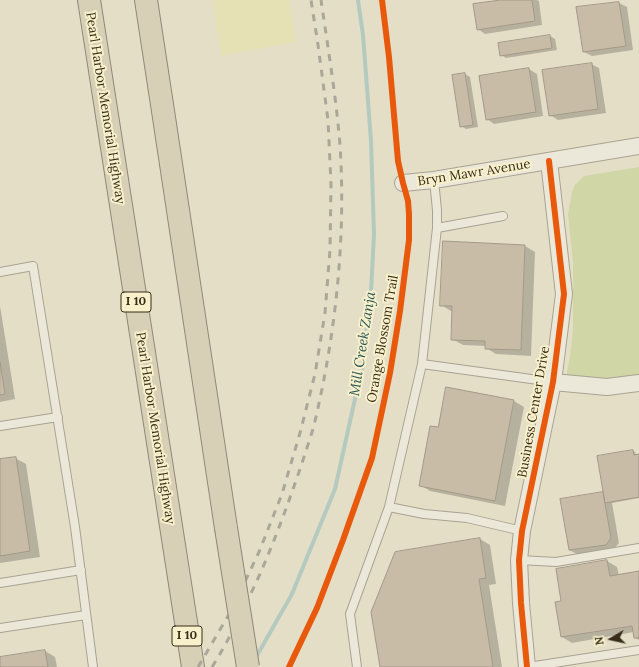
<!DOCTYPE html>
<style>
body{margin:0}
#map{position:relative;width:639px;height:667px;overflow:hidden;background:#e4dec7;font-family:Lora,serif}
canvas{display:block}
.north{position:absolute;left:591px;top:619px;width:40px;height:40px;-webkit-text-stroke:3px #f8f0ca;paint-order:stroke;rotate:261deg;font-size:11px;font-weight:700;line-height:16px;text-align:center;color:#372b19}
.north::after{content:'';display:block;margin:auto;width:14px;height:18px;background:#372b19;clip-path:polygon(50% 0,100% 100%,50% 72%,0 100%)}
</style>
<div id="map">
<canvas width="639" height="667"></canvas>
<div class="north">N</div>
</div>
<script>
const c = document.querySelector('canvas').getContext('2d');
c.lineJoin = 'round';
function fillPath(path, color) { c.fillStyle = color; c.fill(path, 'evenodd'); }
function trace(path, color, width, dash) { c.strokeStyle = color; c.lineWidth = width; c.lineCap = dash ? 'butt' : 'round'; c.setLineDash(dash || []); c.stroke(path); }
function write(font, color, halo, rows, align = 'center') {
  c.font = font + ' Lora,serif'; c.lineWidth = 4; c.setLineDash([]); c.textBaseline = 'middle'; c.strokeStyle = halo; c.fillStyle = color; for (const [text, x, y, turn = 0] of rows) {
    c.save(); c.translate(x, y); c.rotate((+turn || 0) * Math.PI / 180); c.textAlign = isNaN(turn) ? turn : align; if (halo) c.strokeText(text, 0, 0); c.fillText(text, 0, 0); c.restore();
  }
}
const farmland = new Path2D(`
 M 213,0 L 289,0 L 296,42 L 221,56 Z`);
const green = new Path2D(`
 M 639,167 L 639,379 L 564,389 L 570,356 L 573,329 L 573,263 L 568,214 L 572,192 L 575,185 L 584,176 Z`);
const shadow = new Path2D(`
 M 507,0 L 537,0 L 539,1 L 542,25 L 485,34 L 478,29 Z
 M 619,3 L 627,7 L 633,50 L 592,56 L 584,52 L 577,8 Z
 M 550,36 L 555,39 L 557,50 L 506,58 L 501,55 Z
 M 591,64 L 599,68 L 606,113 L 558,120 L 550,115 Z
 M 529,69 L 537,74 L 543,116 L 494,124 L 487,119 Z
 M 465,74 L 470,77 L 478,127 L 466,129 L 461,126 L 454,75 Z
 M 444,242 L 525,246 L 535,252 L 531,356 L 496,354 L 486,348 L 486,346 L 463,345 L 452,339 L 453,311 L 451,311 L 441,305 Z
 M 0,306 L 15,399 L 0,402 Z
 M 447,388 L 514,401 L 524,407 L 505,506 L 430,491 L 420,485 L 439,428 Z
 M 633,451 L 635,452 L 636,456 L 639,455 L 639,498 L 612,503 L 619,543 L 614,549 L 577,554 L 569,550 L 562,500 L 604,493 Z
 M 15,458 L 26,464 L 40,557 L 0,563 L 0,460 Z
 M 480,539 L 490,545 L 496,584 L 489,585 L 502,667 L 381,667 Z
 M 607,561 L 617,567 L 619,576 L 639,572 L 639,640 L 635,638 L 634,632 L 572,643 L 562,637 L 563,602 Z
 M 45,651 L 55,657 L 57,667 L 0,667 L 0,658 Z`);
const stream = new Path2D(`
 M 255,659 L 292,594 L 335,489 L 363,363 L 371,292 L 374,234 L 371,141 L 363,35 L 358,0`);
const building = new Path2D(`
 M 501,0 L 532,0 L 535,21 L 477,30 L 473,4 Z
 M 619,2 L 626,46 L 583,52 L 576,7 Z
 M 550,35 L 552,48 L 500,56 L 498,43 Z
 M 592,63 L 598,109 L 549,116 L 542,70 Z
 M 529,68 L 536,112 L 486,120 L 479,76 Z
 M 465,73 L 473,125 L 460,127 L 452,75 Z
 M 443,241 L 525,245 L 521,350 L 485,349 L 485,341 L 451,340 L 452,306 L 440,306 Z
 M 0,362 L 5,394 L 0,395 Z
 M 446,387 L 514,400 L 495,501 L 419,486 L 430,426 L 438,427 Z
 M 633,450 L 634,455 L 639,454 L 639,497 L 605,503 L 597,456 Z
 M 16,457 L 30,551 L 0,556 L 0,459 Z
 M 603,492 L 611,538 L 606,545 L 569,550 L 560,499 Z
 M 480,538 L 486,578 L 479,579 L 493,667 L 380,667 L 371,612 L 395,552 Z
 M 607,560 L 610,576 L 639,571 L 639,638 L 634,638 L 632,626 L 561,637 L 555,602 L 561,601 L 556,569 Z
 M 45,650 L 48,667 L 0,667 L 0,657 Z`);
const service = new Path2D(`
 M 434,180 L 437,210 L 437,228 L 422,364 L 553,382
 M 437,228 L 503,216
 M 0,272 L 33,266 L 75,527 L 93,667
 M 0,426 L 58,417
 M 389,507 L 422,364
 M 519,560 L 556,562 L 639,548
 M 0,583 L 81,570
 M 0,628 L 86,615
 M 357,667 L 350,614 L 389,507 L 424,514 L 467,518 L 522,531
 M 528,667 L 639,650`);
const minor = new Path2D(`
 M 403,183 L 434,180 L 639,146
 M 553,382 L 607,387 L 639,383
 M 527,667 L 521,603 L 519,560 L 522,531 L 553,382 L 564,294 L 549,161`);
const motorway = new Path2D(`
 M 89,0 L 193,667
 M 146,0 L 163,111 L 226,528`);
const rail = new Path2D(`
 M 198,667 L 231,611 L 259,552 L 282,494 L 300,433 L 315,374 L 325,313 L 330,250 L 331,184 L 328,120 L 318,45 L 311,0
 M 212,667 C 231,637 245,606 260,574 C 276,537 290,499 303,460 C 307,447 312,434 315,421 C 336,332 346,236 340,145 C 336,96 328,48 321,0`);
const motorwayBridge = new Path2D(`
 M 226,528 L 248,667`);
const cycleway = new Path2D(`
 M 289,667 L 317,608 L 343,540 L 372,458 L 390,373 L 400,311 L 409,240 L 409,214 L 408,201 L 403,183 L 398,161 L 389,57 L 382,0
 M 527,667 L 521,603 L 519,560 L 522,531 L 553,382 L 564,294 L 549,161`);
const shields = [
 [136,302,30],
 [187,636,30]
];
const shieldNames = [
 ["I 10",136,302],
 ["I 10",187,636]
];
const streetNames = [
 ["Pearl Harbor Memorial Highway",105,108,81],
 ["Bryn Mawr Avenue",474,173,-9],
 ["Orange Blossom Trail",383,339,-80],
 ["Business Center Drive",534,412,-80],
 ["Pearl Harbor Memorial Highway",155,428,81]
];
const waterNames = [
 ["Mill Creek Zanja",363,344,-81]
];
fillPath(farmland, '#e6e1b5');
fillPath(green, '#d1d6a7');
fillPath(shadow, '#0003');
trace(stream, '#b4cabf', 4);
fillPath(building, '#c8bca7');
trace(building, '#a49987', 1);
trace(service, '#a8a291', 10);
trace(minor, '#a8a291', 18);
trace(motorway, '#8e8778', 24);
trace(service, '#ece8d9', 8);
trace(minor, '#ece8d9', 16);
trace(motorway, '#d8cfb7', 22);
trace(rail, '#aaa69a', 3, [7, 7]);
trace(motorwayBridge, '#8e8778', 24, []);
trace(motorwayBridge, '#d8cfb7', 22);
trace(cycleway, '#e8590c', 6);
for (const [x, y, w] of shields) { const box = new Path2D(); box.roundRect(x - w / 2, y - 10, w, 20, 3); c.fillStyle = '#f8f0ca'; c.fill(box); trace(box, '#372b19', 1); }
write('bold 12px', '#372b19', null, shieldNames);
write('13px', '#372b19', '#f8f0ca', streetNames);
write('italic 14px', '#275658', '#f8f0ca', waterNames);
</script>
